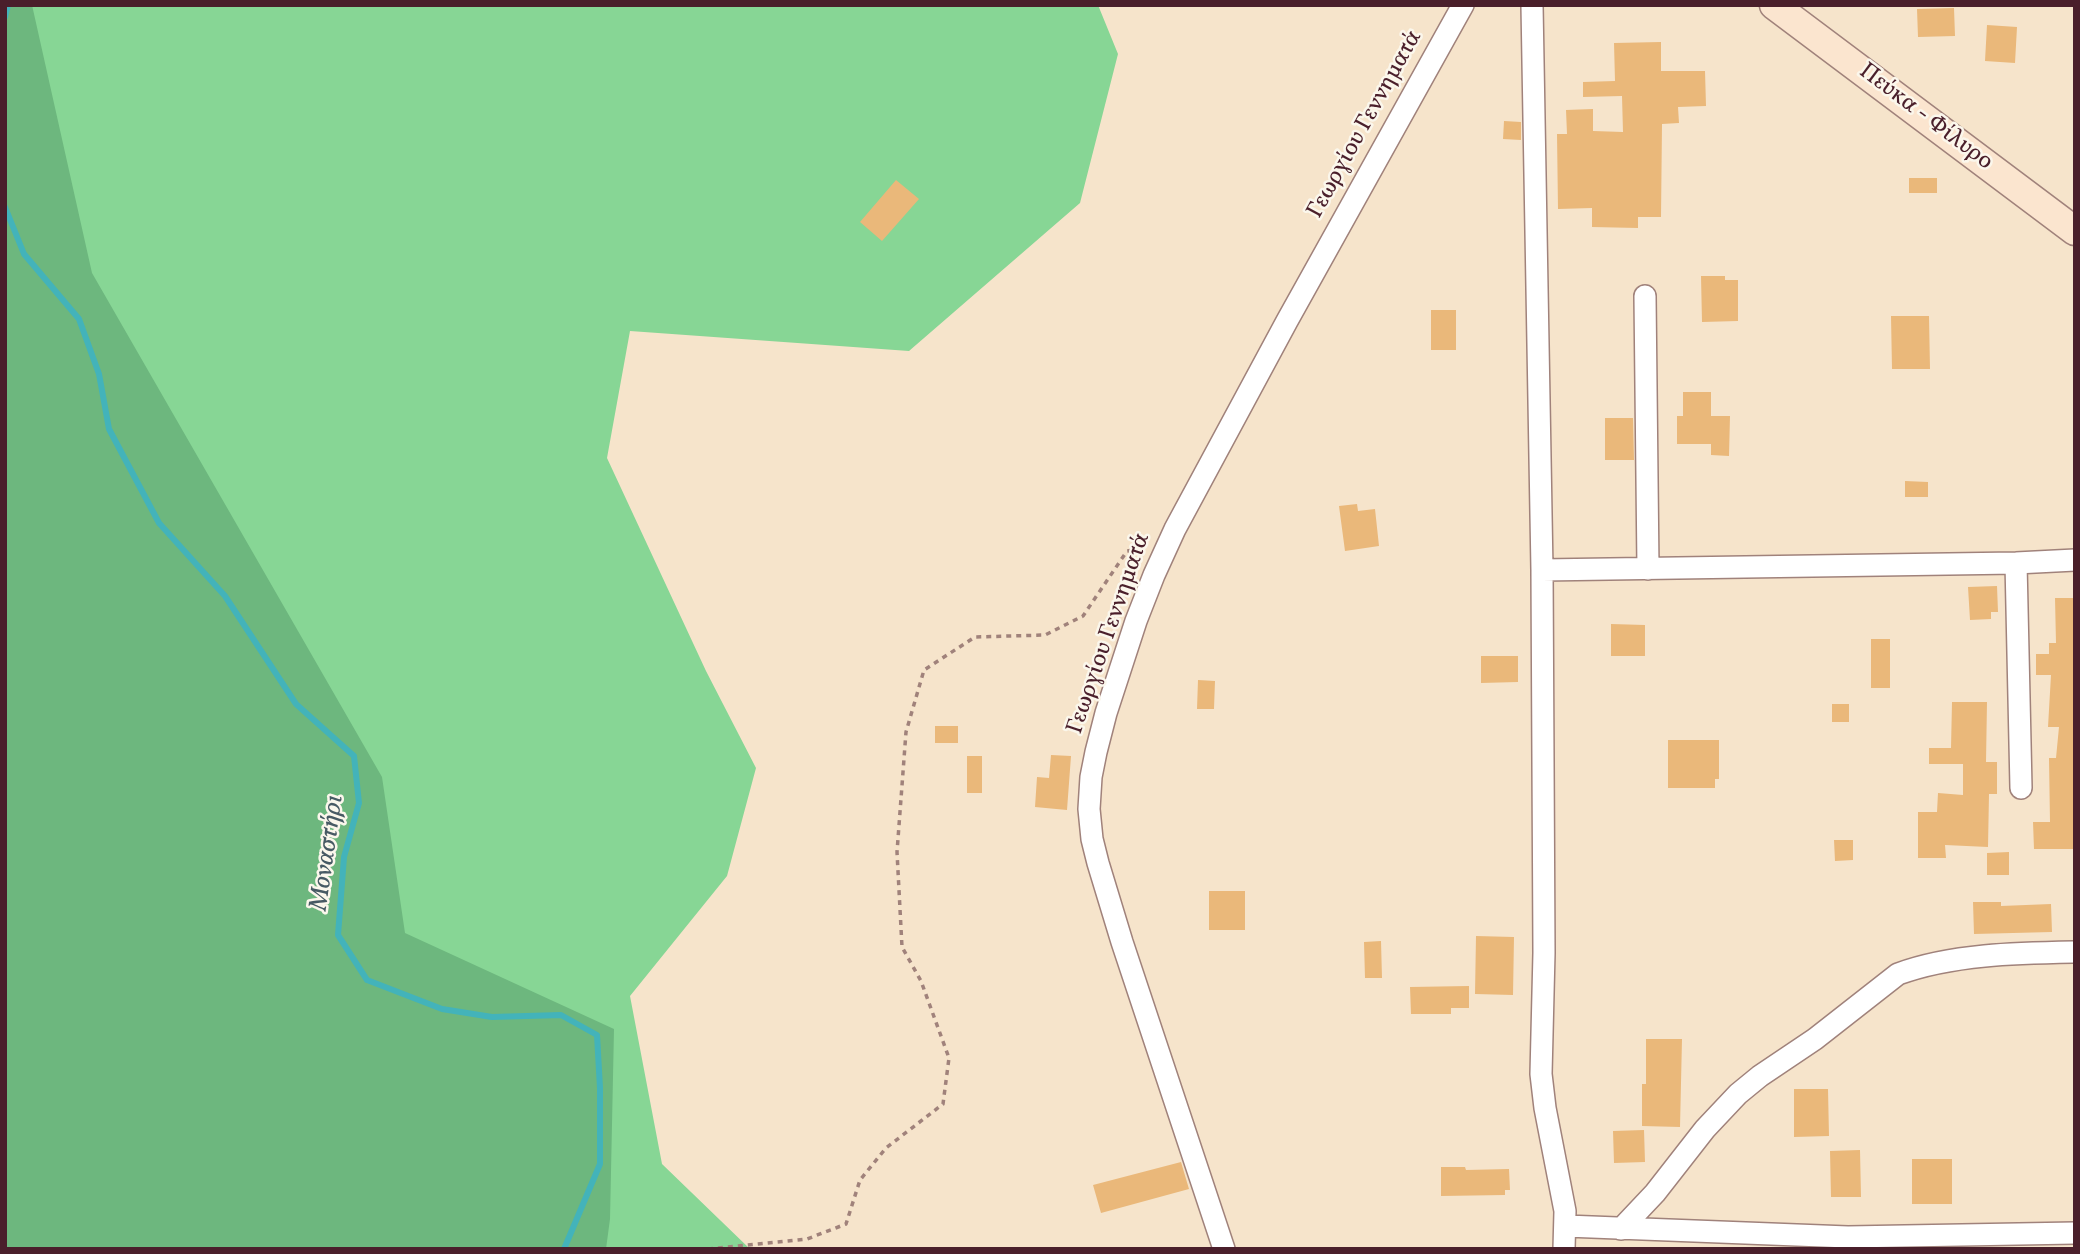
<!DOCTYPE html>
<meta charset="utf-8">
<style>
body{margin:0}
#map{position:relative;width:2080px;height:1254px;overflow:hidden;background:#f6e4cb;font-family:Vollkorn,serif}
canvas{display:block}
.frame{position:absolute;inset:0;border:7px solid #4a1f2b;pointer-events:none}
</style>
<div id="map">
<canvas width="2080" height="1254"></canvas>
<div class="frame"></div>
</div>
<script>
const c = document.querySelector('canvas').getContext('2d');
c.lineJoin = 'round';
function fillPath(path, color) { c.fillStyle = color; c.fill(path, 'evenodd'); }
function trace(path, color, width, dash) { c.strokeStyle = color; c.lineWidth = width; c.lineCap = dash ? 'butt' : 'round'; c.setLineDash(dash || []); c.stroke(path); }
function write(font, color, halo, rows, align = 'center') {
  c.font = font + ' Vollkorn,serif'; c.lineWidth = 5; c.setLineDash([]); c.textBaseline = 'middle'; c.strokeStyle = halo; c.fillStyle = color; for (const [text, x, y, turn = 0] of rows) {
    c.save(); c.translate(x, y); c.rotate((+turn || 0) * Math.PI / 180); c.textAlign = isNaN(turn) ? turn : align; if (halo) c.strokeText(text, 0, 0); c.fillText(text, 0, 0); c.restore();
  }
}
const green = new Path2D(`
 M 5,5 L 1098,5 L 1118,54 L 1080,203 L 909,351 L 630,331 L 607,458 L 706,671 L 756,768 L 727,876 L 630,996 L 662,1164 L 750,1249 L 5,1249 Z`);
const forest = new Path2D(`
 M 5,5 L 32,5 L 92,273 L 382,777 L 405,933 L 614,1029 L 610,1219 L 606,1249 L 5,1249 Z`);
const stream = new Path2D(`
 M 5,17 L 8,5
 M 5,207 L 24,254 L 79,319 L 99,374 L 109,429 L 159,523 L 225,596 L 296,704 L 354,756 L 359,803 L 344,857 L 338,935 L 367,980 L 442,1009 L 492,1017 L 561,1015 L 597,1035 L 600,1088 L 600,1164 L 564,1249`);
const building = new Path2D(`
 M 1954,8 L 1955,36 L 1918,37 L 1917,9 Z
 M 1987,25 L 2017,27 L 2015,63 L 1985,61 Z
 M 1661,42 L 1661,71 L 1705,71 L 1706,106 L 1678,107 L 1679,123 L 1662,124 L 1661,217 L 1638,217 L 1638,228 L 1592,227 L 1592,208 L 1558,209 L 1557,134 L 1567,134 L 1566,110 L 1593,109 L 1593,131 L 1623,132 L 1622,96 L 1583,97 L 1583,82 L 1615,81 L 1614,43 Z
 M 1504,121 L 1521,122 L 1521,140 L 1503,139 Z
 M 1909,178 L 1937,178 L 1937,193 L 1909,193 Z
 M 896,180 L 919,199 L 882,241 L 860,222 Z
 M 1701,276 L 1725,276 L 1725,280 L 1738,280 L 1738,321 L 1702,322 Z
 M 1431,310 L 1456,310 L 1456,350 L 1431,350 Z
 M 1891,316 L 1929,316 L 1930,369 L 1892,369 Z
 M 1683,392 L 1711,392 L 1711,416 L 1730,416 L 1729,456 L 1711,455 L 1711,444 L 1677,444 L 1677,416 L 1683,416 Z
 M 1605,418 L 1633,418 L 1634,460 L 1605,460 Z
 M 1905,481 L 1928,482 L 1928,497 L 1905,497 Z
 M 1357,504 L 1358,511 L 1375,509 L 1379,546 L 1345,551 L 1339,506 Z
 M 1997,586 L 1998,612 L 1991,612 L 1991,619 L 1970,620 L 1968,587 Z
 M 2055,598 L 2075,598 L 2075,849 L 2034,849 L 2033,822 L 2050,822 L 2049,758 L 2056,758 L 2059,727 L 2048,727 L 2051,675 L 2036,675 L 2036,654 L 2049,654 L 2049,643 L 2056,643 Z
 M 1611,624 L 1645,625 L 1645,656 L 1611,656 Z
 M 1871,639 L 1890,639 L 1890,688 L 1871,688 Z
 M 1481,656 L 1518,656 L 1518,682 L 1481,683 Z
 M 1198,680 L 1215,681 L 1214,709 L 1197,709 Z
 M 1952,702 L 1987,702 L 1986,762 L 1997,762 L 1997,794 L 1989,794 L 1988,847 L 1945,845 L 1946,858 L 1918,858 L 1918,812 L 1937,812 L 1938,793 L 1963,795 L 1963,764 L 1929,764 L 1929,748 L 1951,748 Z
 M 1832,704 L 1849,704 L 1849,722 L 1832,722 Z
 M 935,726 L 958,726 L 958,743 L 935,743 Z
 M 1668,740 L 1719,740 L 1719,779 L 1715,779 L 1715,788 L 1668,788 Z
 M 1051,755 L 1071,756 L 1067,810 L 1035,807 L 1037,777 L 1049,778 Z
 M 967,756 L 982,756 L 982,793 L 967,793 Z
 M 1834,840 L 1853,840 L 1853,860 L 1835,861 Z
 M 2009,852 L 2009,875 L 1987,875 L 1987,853 Z
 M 1209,891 L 1245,891 L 1245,930 L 1209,930 Z
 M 1973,902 L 2001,902 L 2001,906 L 2051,904 L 2052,932 L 1974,934 Z
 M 1476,936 L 1514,937 L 1513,995 L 1475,994 Z
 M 1381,941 L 1382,978 L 1365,978 L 1364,942 Z
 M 1469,986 L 1469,1008 L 1451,1008 L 1451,1014 L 1411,1014 L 1410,987 Z
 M 1646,1039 L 1682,1039 L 1680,1127 L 1642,1126 L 1642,1084 L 1646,1084 Z
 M 1794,1089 L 1828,1089 L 1829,1136 L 1794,1137 Z
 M 1644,1130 L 1645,1162 L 1614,1163 L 1613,1131 Z
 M 1860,1150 L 1861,1197 L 1831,1197 L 1830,1151 Z
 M 1912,1159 L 1952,1159 L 1952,1204 L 1912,1204 Z
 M 1181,1162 L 1189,1189 L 1101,1213 L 1093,1185 Z
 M 1441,1167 L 1465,1167 L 1466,1170 L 1509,1169 L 1510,1190 L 1505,1190 L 1505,1195 L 1441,1196 Z`);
const path = new Path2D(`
 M 708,1249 L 807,1239 L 846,1224 L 860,1180 L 886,1148 L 943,1104 L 949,1058 L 921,981 L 902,947 L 897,852 L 906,732 L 924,670 L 975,637 L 1045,635 L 1083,616 L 1127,551 L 1143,549`);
const minor = new Path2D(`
 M 1532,5 L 1542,570 L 1544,953 L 1541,1074 L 1545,1108 L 1565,1211 L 1564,1249
 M 1645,296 L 1648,569
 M 2016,563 L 2021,788
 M 1542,570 L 2016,563 L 2075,560
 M 1566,1226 L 1848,1237 L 2075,1233
 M 1621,1229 L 1655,1193 L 1705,1129 L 1738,1094 L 1760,1076 L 1815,1039 L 1898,974 C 1952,954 2018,953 2075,952
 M 1224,1249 L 1122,942 L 1098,863 L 1092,839 L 1089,809 L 1091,777 L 1096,752 L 1106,713 L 1136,621 L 1154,575 L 1175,529 L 1287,321 L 1463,5`);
const secondary = new Path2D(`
 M 1774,5 L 2075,231`);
const streetNames = [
 ["Πεύκα - Φίλυρο",1925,118,37],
 ["Γεωργίου Γεννηματά",1366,125,-61],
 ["Γεωργίου Γεννηματά",1110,634,-71]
];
const waterNames = [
 ["Μοναστήρι",329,853,-82]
];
fillPath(green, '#87d695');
fillPath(forest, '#6db77e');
trace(stream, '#43b3ba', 6);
fillPath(building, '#eab87a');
trace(minor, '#a0827b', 24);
trace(secondary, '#a0827b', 31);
trace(path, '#a0827b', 3.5, [5, 5]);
trace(minor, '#fff', 21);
trace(secondary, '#fbe5cf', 28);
write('24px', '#4a1f2b', '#fbf7ec', streetNames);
write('italic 26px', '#475a64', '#fbf7ec', waterNames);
</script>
